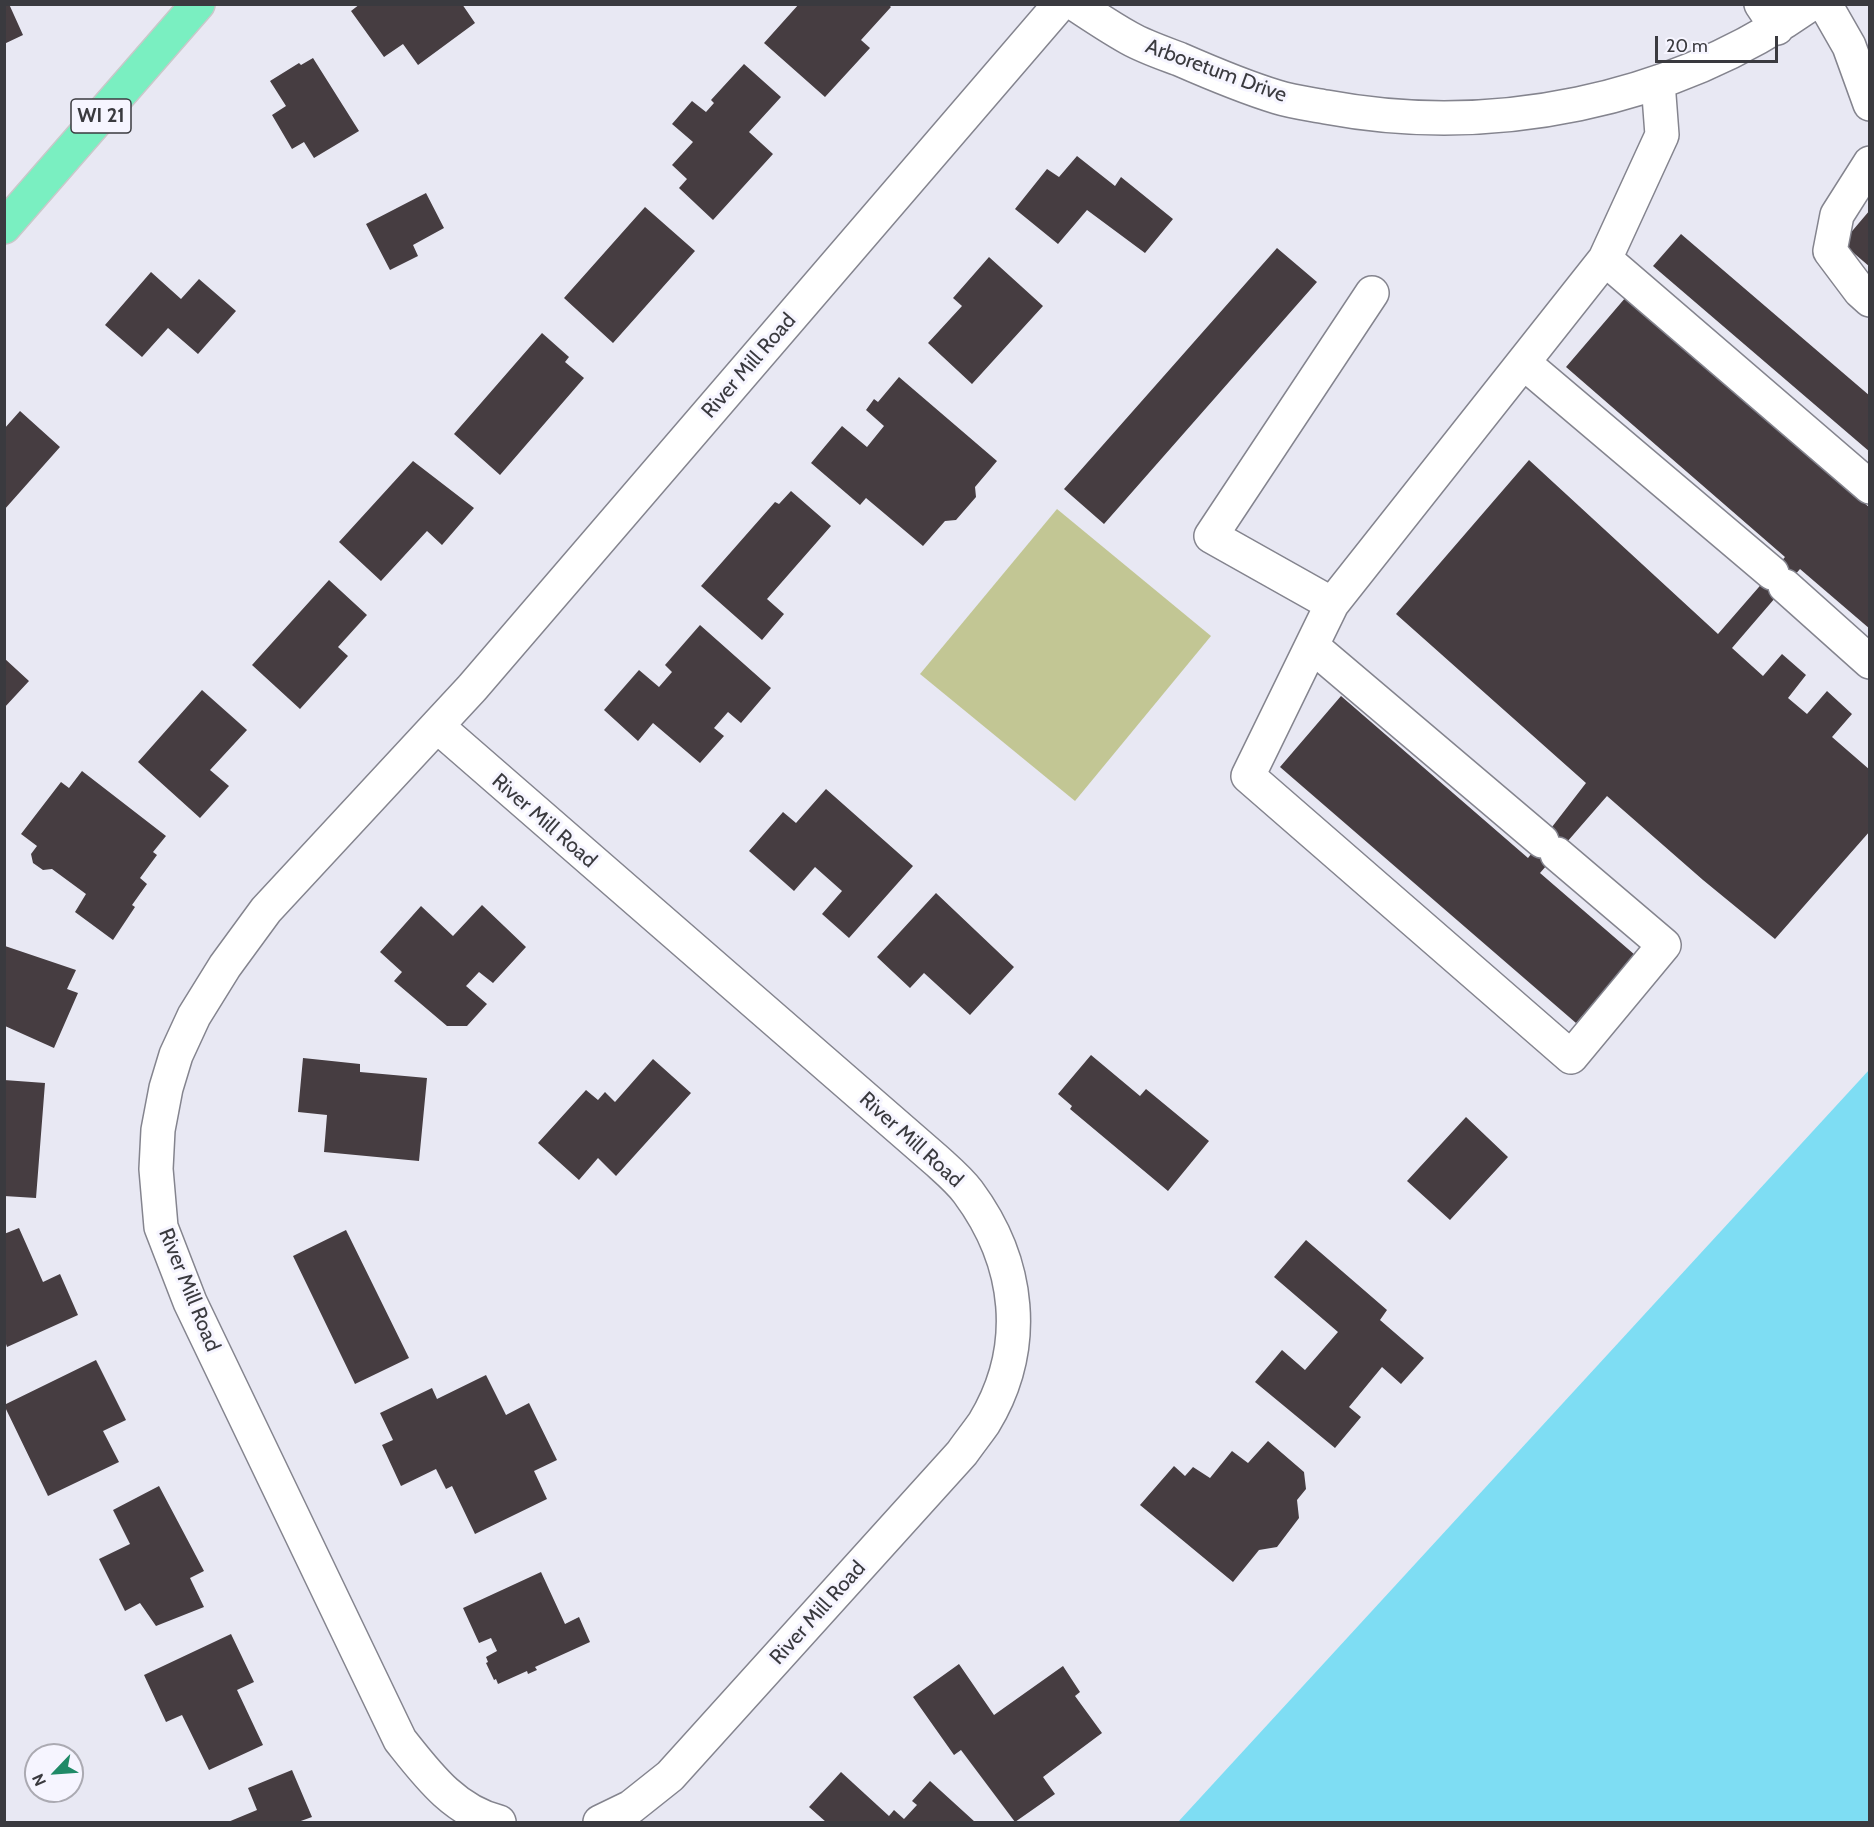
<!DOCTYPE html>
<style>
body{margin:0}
#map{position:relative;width:1874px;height:1827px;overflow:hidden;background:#e8e8f3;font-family:Cabin,sans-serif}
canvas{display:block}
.frame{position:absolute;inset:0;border:6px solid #3a3a3f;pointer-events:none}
.north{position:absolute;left:24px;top:1743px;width:60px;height:60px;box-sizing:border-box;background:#f6f5ff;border:2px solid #abaab2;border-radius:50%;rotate:245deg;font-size:16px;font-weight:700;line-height:24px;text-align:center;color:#3a3a3f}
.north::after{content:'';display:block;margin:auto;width:21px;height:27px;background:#1f8a67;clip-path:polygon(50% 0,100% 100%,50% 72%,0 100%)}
.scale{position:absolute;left:1655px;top:36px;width:123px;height:27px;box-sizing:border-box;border:3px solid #3a3a3f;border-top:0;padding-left:8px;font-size:18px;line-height:21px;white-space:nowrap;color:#3a3a3f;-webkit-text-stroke:4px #f6f5ff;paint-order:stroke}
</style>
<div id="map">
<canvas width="1874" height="1827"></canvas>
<div class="frame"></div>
<div class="north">N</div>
<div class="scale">20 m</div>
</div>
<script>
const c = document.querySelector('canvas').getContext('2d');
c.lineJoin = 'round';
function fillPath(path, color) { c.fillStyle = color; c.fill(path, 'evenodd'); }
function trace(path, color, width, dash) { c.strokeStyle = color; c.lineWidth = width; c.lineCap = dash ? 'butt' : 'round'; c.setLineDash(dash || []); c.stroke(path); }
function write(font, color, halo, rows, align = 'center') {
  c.font = font + ' Cabin,sans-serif'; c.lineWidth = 6; c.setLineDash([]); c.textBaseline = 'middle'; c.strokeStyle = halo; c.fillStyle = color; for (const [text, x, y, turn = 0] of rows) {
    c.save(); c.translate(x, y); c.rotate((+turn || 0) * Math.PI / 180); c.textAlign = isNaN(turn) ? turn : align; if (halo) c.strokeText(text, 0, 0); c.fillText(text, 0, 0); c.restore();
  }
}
const green = new Path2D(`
 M 1057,509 L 1211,636 L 1075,801 L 920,674 Z`);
const water = new Path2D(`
 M 1869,1070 L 1869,1822 L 1178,1822 Z`);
const building = new Path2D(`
 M 4,4 L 9,4 L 23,35 L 4,44 Z
 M 360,4 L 462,4 L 475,23 L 418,65 L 403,44 L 384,57 L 351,11 Z
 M 799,4 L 888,4 L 891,7 L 861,40 L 870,48 L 825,97 L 764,43 Z
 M 313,58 L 359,131 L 314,158 L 304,142 L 292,149 L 272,115 L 286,106 L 270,81 L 299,63 L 301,65 Z
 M 744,64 L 781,97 L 749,132 L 773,154 L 713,220 L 679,188 L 687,179 L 672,165 L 693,142 L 672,124 L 692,101 L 706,112 L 714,103 L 711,100 Z
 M 1077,156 L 1115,186 L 1121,177 L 1173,219 L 1145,253 L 1087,210 L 1058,244 L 1015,209 L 1047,169 L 1059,177 Z
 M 426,193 L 444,228 L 413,245 L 418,256 L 390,270 L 366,224 Z
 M 645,207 L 695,251 L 613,343 L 564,298 Z
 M 1870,210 L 1870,267 L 1842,243 Z
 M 1681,234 L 1870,396 L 1870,452 L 1653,266 Z
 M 1277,248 L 1317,282 L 1104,524 L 1064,489 Z
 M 989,257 L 1043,306 L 972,384 L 928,343 L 962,306 L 953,298 Z
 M 151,272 L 181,299 L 199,279 L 236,311 L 198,354 L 168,328 L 142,357 L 105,325 Z
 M 1626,297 L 1870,508 L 1870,629 L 1800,569 L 1732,648 L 1763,676 L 1782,654 L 1806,675 L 1788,698 L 1807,714 L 1827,691 L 1852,714 L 1832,737 L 1870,770 L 1870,831 L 1775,939 L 1703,880 L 1607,796 L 1540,873 L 1635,955 L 1576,1023 L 1280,767 L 1341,696 L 1528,858 L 1586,783 L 1396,614 L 1529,460 L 1718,634 L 1785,557 L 1566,367 Z
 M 542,333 L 569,357 L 565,362 L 584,378 L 500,475 L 454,434 Z
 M 899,377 L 997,461 L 975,487 L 976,497 L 956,520 L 945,521 L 923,546 L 866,498 L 860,505 L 811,463 L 842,426 L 867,447 L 884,426 L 866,410 L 874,399 L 878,402 Z
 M 20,411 L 60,447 L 4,510 L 4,429 Z
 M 413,461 L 474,508 L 442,545 L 427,531 L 381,581 L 339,542 Z
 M 791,491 L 831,526 L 767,599 L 784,614 L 762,640 L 701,586 L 775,502 L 779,504 Z
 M 329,580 L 367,615 L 338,647 L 348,656 L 300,709 L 252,665 Z
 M 700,625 L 771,688 L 741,723 L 728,712 L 714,728 L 724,736 L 700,763 L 653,723 L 638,741 L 604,710 L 639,670 L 659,687 L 672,672 L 665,665 Z
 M 4,658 L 29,681 L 4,708 Z
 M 202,690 L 247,730 L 210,770 L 229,786 L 200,818 L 138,762 Z
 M 82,771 L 166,836 L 153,852 L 157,855 L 140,878 L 147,884 L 132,905 L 135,907 L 113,940 L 75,912 L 86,894 L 52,869 L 43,870 L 33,863 L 31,854 L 37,846 L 21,834 L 61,782 L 69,788 Z
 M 826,789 L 913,866 L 849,938 L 822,914 L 842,891 L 815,867 L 794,891 L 749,851 L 783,812 L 796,823 Z
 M 936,893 L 1014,967 L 970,1015 L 924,973 L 910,988 L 877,957 Z
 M 482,905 L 526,947 L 493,983 L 479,972 L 466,986 L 487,1004 L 467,1026 L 447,1026 L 394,981 L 402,972 L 380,952 L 421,906 L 453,936 Z
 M 5,946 L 76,970 L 67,989 L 78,993 L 54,1048 L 5,1026 Z
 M 1091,1055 L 1140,1096 L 1146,1089 L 1209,1141 L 1168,1191 L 1070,1109 L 1072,1106 L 1058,1094 Z
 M 303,1058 L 360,1064 L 360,1072 L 427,1078 L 419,1161 L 324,1152 L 327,1115 L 298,1112 Z
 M 653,1059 L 691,1093 L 616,1176 L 598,1158 L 579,1180 L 538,1143 L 586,1090 L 598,1100 L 605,1092 L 615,1102 Z
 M 4,1080 L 45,1083 L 36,1198 L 4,1196 Z
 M 1466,1117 L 1508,1157 L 1450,1220 L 1407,1181 Z
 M 19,1228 L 43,1282 L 60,1274 L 78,1315 L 7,1347 L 6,1344 L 4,1344 L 4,1234 Z
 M 346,1230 L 409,1358 L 355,1384 L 293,1256 Z
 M 1306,1240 L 1387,1310 L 1380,1320 L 1424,1358 L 1401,1384 L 1382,1367 L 1349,1407 L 1361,1417 L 1335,1448 L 1255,1382 L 1282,1350 L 1305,1370 L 1338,1332 L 1274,1277 Z
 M 96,1360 L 126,1420 L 103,1431 L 119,1462 L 48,1496 L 4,1405 Z
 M 486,1375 L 506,1415 L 529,1403 L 557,1460 L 534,1471 L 547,1499 L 475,1534 L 452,1486 L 446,1489 L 436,1469 L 401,1486 L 382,1445 L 393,1440 L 380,1413 L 432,1388 L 437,1399 Z
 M 1268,1441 L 1304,1472 L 1306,1489 L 1297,1500 L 1299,1518 L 1277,1547 L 1259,1550 L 1233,1582 L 1140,1505 L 1174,1466 L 1185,1476 L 1193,1467 L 1210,1478 L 1232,1451 L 1248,1463 Z
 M 159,1486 L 204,1571 L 190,1578 L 204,1607 L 156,1626 L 140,1603 L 125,1611 L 99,1559 L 130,1544 L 113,1510 Z
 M 541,1572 L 565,1624 L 579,1617 L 590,1642 L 535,1667 L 537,1670 L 528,1674 L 527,1671 L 498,1684 L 496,1679 L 494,1680 L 486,1663 L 488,1662 L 486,1657 L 497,1651 L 491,1638 L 479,1643 L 463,1608 Z
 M 231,1634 L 254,1682 L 237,1690 L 263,1745 L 209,1770 L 182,1715 L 166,1722 L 144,1675 Z
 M 959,1664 L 994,1715 L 1063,1666 L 1080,1692 L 1075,1696 L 1102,1733 L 1043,1777 L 1055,1794 L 1015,1822 L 961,1750 L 954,1755 L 913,1697 Z
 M 292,1770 L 312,1817 L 298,1822 L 228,1822 L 257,1810 L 248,1788 Z
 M 841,1772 L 889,1816 L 894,1810 L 904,1819 L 917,1805 L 912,1801 L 930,1781 L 975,1822 L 826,1822 L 809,1807 Z`);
const minor = new Path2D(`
 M 1075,4 C 1093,16 1111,28 1129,38 C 1145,47 1163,53 1179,59 C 1211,73 1244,87 1277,97 C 1293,102 1310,104 1326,107 C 1492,138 1672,102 1811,4
 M 1761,4 L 1777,28
 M 1825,4 L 1849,46 L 1870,104
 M 1870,163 L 1837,215 L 1830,251 L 1860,291 L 1870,300
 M 1605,259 L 1870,487
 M 1372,293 L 1211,536 L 1332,604 L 1605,259 L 1662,135 L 1658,82
 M 1524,363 L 1772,573
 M 1785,586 L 1870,662
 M 1332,604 L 1248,776 L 1571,1057 L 1664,945 L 1557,854
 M 1312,646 L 1542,841
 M 437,726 L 936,1160 C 947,1170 959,1180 968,1192 C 1020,1262 1030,1347 984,1423 C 977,1433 969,1443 962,1453 L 670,1776 L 631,1807 L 600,1822
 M 499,1822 C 454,1811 427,1774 400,1740 L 190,1302 L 161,1227 L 156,1169 L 158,1130 L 166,1088 L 176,1055 L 194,1016 L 225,966 L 266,910 L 472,688 L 1060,4`);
const major = new Path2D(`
 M 4,227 L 198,4`);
const shields = [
 [101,116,60]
];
const shieldNames = [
 ["WI 21",101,116]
];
const streetNames = [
 ["Arboretum Drive",1216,71,20],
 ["River Mill Road",749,366,-49],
 ["River Mill Road",544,821,41],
 ["River Mill Road",911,1140,42],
 ["River Mill Road",189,1290,68],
 ["River Mill Road",818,1613,-48]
];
fillPath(green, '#c2c694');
fillPath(water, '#7eddf3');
fillPath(building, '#463d41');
trace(minor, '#84848e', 36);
trace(major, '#c8c8c9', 36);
trace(minor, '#fff', 33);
trace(major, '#7aefc1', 33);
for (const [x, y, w] of shields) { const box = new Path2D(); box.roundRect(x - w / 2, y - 17, w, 34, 4.5); c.fillStyle = '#f6f5ff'; c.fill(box); trace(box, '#3a3a3f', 1.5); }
write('bold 20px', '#3a3a3f', null, shieldNames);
write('21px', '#3a3a3f', '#f6f5ff', streetNames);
</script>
